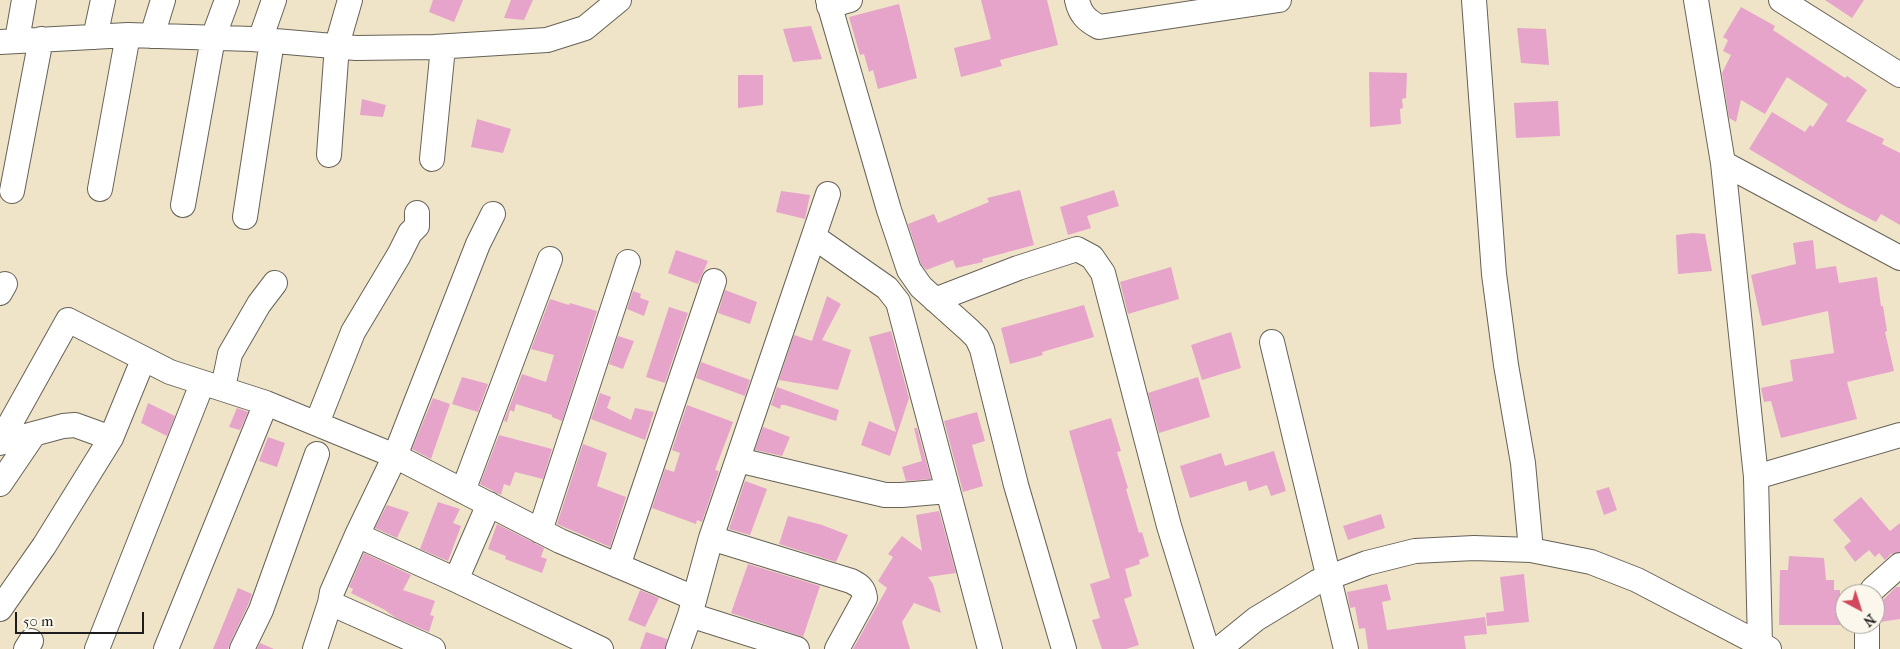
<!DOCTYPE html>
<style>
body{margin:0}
#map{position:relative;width:1900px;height:649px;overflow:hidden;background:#efe4c7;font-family:"IM FELL French Canon",serif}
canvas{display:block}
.north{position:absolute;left:1835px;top:584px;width:50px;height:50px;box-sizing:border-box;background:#fbf7ec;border:1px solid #a29f99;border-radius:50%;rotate:140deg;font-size:14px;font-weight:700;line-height:20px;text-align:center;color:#1c1c1c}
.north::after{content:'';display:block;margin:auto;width:18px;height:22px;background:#d1495b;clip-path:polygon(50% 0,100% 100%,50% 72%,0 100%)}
.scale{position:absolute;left:15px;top:612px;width:129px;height:22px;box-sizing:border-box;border:2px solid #1c1c1c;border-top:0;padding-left:6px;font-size:15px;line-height:18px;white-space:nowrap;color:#1c1c1c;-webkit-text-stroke:4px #fbf7ec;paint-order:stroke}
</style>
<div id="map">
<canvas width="1900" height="649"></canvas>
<div class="north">N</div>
<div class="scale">50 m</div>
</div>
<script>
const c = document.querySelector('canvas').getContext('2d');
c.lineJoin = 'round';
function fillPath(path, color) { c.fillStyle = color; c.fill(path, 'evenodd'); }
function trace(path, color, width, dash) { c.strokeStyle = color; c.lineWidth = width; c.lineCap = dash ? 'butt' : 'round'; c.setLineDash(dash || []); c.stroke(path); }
const building = new Path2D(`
 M 433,0 L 463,0 L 454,22 L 429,12 Z
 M 511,0 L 533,0 L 524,20 L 504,18 Z
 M 981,0 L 1047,0 L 1058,45 L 1000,60 L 1002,66 L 961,77 L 954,48 L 991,39 Z
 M 1825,0 L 1864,0 L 1852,18 Z
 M 899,4 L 917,78 L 878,89 L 873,70 L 869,72 L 864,54 L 860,55 L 849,17 Z
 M 1741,7 L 1775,26 L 1773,30 L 1845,78 L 1847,76 L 1867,90 L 1846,121 L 1884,139 L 1882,144 L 1900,153 L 1900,225 L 1881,214 L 1876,222 L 1845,206 L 1749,149 L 1772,112 L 1805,132 L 1810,125 L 1813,127 L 1828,104 L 1787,77 L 1765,114 L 1741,100 L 1736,122 L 1729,118 L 1722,73 L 1731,55 L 1723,51 L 1728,40 L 1723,37 Z
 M 811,26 L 822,59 L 793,62 L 783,29 Z
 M 1517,28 L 1546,29 L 1549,65 L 1521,63 Z
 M 1369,72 L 1407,73 L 1406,98 L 1402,99 L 1403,108 L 1400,109 L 1401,124 L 1370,127 Z
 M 738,75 L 763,75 L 763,105 L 738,108 Z
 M 362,99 L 386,105 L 383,117 L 360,115 Z
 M 1558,101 L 1560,136 L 1516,138 L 1514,103 Z
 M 477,119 L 511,129 L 503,153 L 471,147 Z
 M 1020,190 L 1034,245 L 982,259 L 983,262 L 956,268 L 953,260 L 926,270 L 921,264 L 908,224 L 934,214 L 938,223 L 989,202 L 987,198 Z
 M 1114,190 L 1119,206 L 1087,216 L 1091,228 L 1068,235 L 1060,207 Z
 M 781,191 L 810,195 L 805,219 L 776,212 Z
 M 1693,233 L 1705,234 L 1712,271 L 1678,274 L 1676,235 Z
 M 1813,240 L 1816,269 L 1836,266 L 1839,283 L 1877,277 L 1881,306 L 1883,306 L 1887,331 L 1885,332 L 1894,371 L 1847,382 L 1857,419 L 1781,438 L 1771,401 L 1764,402 L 1761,388 L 1793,381 L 1790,360 L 1834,353 L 1828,311 L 1762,326 L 1751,275 L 1796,264 L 1793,243 Z
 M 676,250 L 708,261 L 698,284 L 668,273 Z
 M 1171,267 L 1179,299 L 1128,314 L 1120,282 Z
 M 725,290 L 757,302 L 750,324 L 718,313 Z
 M 633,291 L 641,294 L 640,298 L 649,301 L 644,316 L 627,309 Z
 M 827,296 L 841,304 L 822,340 L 851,350 L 838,390 L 779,380 L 794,335 L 812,341 Z
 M 550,299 L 569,305 L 570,303 L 597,311 L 562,421 L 552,417 L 552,415 L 516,404 L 514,412 L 510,410 L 507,422 L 504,421 L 522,374 L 546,382 L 554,355 L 531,349 Z
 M 1084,305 L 1094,337 L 1042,352 L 1043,355 L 1010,364 L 1001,328 Z
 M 669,307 L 688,313 L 665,383 L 646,377 Z
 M 891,331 L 909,398 L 890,456 L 861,445 L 869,421 L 896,432 L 869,337 Z
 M 1231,332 L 1241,368 L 1202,380 L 1191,345 Z
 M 618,336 L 634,341 L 623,369 L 609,364 Z
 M 701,362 L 750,380 L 745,396 L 696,378 Z
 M 462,377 L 488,384 L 478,412 L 452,404 Z
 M 1198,377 L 1210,417 L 1159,433 L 1148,393 Z
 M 777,387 L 839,410 L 836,421 L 785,405 L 781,405 L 780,409 L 771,405 Z
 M 600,393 L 611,397 L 607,408 L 631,420 L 635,408 L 654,412 L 645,440 L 591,419 Z
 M 433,398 L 450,404 L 431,459 L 412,449 Z
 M 148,403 L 175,416 L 167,436 L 141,423 Z
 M 687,405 L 733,422 L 715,470 L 719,471 L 702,522 L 697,520 L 696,524 L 652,508 L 665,469 L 674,472 L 680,453 L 672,450 Z
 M 237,408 L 248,412 L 240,430 L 229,427 Z
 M 977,412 L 985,441 L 972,445 L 983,486 L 963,492 L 944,421 Z
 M 1111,418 L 1121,451 L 1117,452 L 1128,488 L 1126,489 L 1139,533 L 1142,532 L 1149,556 L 1139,560 L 1140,564 L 1125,569 L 1132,596 L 1124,599 L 1139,645 L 1126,649 L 1102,649 L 1092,620 L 1100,618 L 1090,584 L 1110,578 L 1069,431 Z
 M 763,427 L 790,437 L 782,456 L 755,450 Z
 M 914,428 L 917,428 L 931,479 L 906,481 L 902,467 L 922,461 Z
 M 499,435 L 552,449 L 543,479 L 515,472 L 510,486 L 504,484 L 501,495 L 480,484 Z
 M 268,437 L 285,443 L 277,467 L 259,461 Z
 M 583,444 L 607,453 L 597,486 L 626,497 L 610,547 L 557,524 Z
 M 1274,451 L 1286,491 L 1271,496 L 1267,485 L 1249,491 L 1246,481 L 1190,498 L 1180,466 L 1221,453 L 1225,466 Z
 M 745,481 L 767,489 L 750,535 L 729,529 Z
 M 1609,487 L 1617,510 L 1604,515 L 1596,491 Z
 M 1861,497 L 1890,531 L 1900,523 L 1900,552 L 1891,554 L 1885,560 L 1879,553 L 1875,557 L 1869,550 L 1855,562 L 1844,547 L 1851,541 L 1833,520 Z
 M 438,502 L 460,509 L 453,523 L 461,526 L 448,561 L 420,549 Z
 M 387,505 L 409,512 L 397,538 L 375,528 Z
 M 939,511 L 956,573 L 928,577 L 933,584 L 941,613 L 914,603 L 902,622 L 910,649 L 853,649 L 887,588 L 878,581 L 893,557 L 888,554 L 902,536 L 922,551 L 916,515 Z
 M 1381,514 L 1385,528 L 1348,540 L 1343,526 Z
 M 788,516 L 822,525 L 848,535 L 836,562 L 779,544 Z
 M 497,524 L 544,548 L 541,557 L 547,559 L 542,573 L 505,559 L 506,556 L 488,549 Z
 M 364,553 L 411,575 L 403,590 L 435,601 L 430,615 L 434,616 L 429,632 L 396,618 L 385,610 L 351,593 L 353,589 L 349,587 Z
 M 1789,556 L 1824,558 L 1826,580 L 1834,580 L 1834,590 L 1840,590 L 1840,625 L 1779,625 L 1780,570 L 1788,570 Z
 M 748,564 L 820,586 L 803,637 L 731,613 Z
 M 1524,574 L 1529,622 L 1487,626 L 1486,613 L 1504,611 L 1500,577 Z
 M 1387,584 L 1391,600 L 1382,602 L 1387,630 L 1485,617 L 1487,634 L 1464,636 L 1466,649 L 1368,649 L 1365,628 L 1359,629 L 1355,607 L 1350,608 L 1347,592 Z
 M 1896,587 L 1900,587 L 1900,619 L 1880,622 L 1881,602 Z
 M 238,588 L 252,594 L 248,605 L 230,643 L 228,649 L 213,649 Z
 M 640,590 L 659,598 L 645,627 L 628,620 Z
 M 646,632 L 667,639 L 665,649 L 640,649 Z
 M 260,643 L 274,649 L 257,649 Z`);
const minor = new Path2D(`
 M 828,0 L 889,210 L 909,270 L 921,287 L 969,330 L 977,338 L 982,349 L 1016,485 L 1064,649
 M 1077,0 C 1080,14 1086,20 1099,27 L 1279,0
 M 1474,0 L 1494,274 L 1506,365 L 1523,463 L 1531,550
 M 1696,0 L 1723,163 L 1756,477 L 1760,644
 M 1781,0 L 1900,75
 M 829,6 L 850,0
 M 152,36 L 163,0
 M 95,37 L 103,0
 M 17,40 L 24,0
 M 260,40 L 274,0
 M 0,42 L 128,35 L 252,39 L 356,48 L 434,47 L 547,40 L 585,28 L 619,0
 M 329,155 L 337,45 L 350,0
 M 432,159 L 443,47
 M 1723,163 L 1900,258
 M 100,189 L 128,35
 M 12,191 L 41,39
 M 183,205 L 213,38 L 227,0
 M 245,217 L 272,41
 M 814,237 L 887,288 L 898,302 L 990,649
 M 0,293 L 5,284
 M 935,300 L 1018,268 L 1077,249 L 1092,257 L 1103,273 L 1169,526 L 1207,649
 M 1272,342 L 1346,649
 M 223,388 L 230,354 L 259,304 L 275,283
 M 317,423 L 353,332 L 399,255 L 410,233 L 417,226 L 417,213
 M 0,442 L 68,320 L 170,372 L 266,403 L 395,456 L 560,541 L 694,598
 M 0,443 L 63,426 L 75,425 L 111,438
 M 738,460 L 885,495 L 902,495 L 948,491
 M 1756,477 L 1900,435
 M 0,484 L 34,434
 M 463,491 L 550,259
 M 540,531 L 628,262
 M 357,535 L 456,580 L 601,649
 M 711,538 L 851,581 C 859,585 864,588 865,598 L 837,649
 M 618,566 L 714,281
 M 456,580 L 489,504
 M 1870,594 L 1873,589 L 1900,565
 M 0,609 L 44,546 L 111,438 L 143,360
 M 690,615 L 797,649
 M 1867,624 L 1867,649
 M 26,649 L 31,641
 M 97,649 L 202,384
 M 166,649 L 266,403
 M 242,649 L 261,610 L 317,454
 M 315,649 L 330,603
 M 433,649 L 330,603 L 332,592 L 357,535 L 395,456 L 478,244 L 493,214
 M 678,649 L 690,615 L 711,538 L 828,194
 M 1219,649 L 1256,619 L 1317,582 L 1367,563 L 1415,551 L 1474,548 L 1531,550 L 1591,562 L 1637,580 L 1769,649`);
fillPath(building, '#e6a4cb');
trace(minor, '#666258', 26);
trace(minor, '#fff', 24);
</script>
